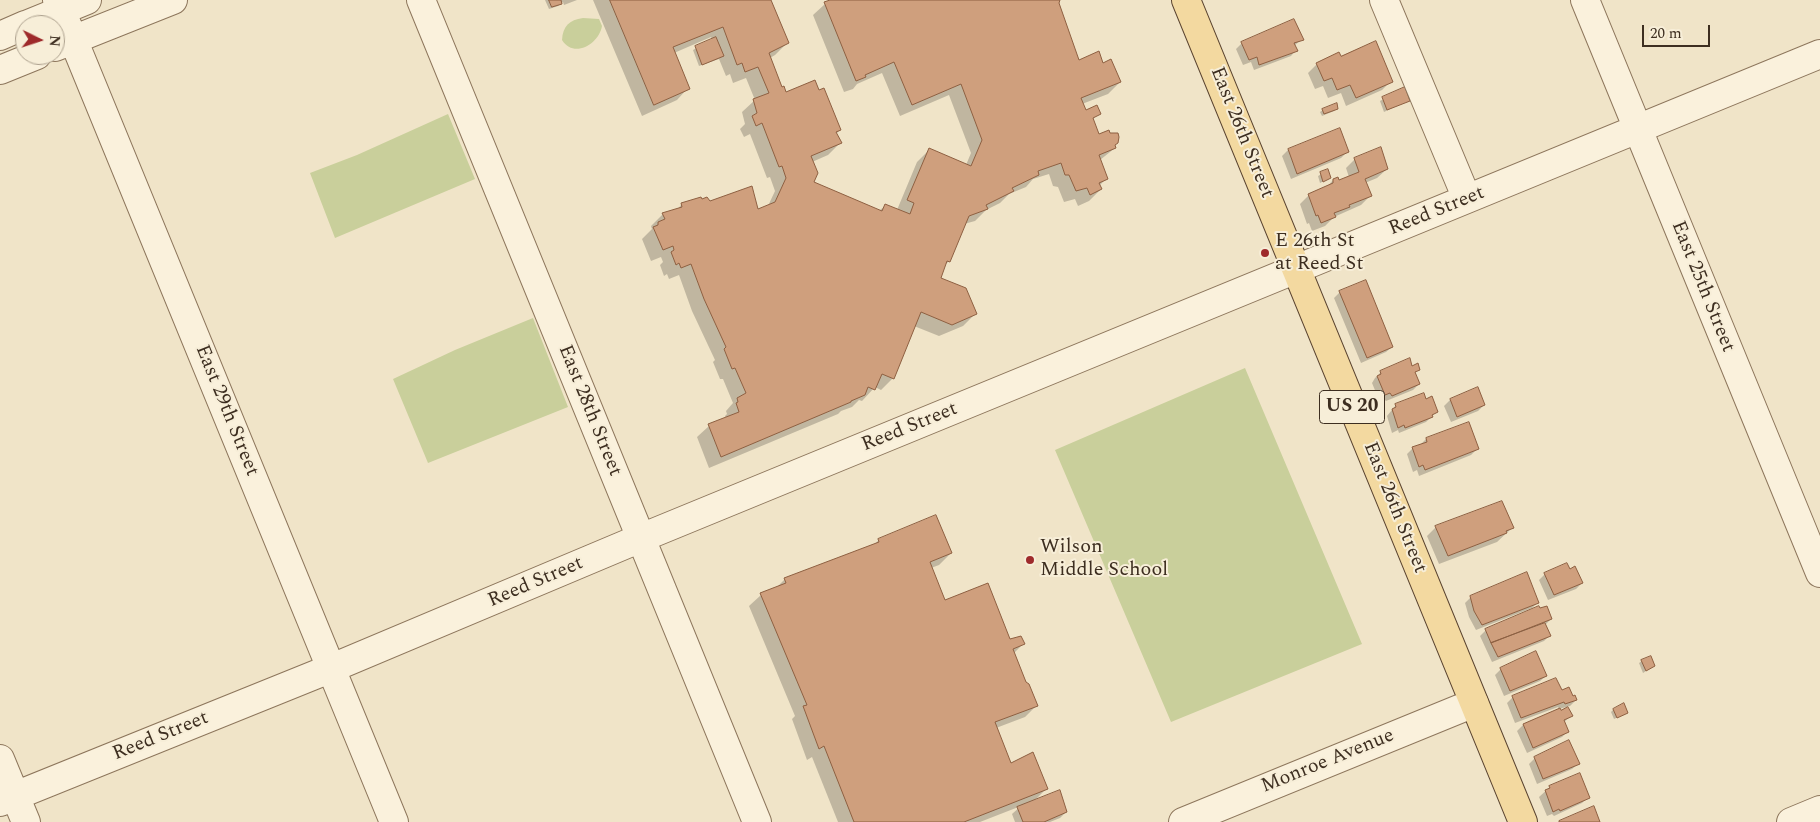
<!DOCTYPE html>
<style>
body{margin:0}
#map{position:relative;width:1820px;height:822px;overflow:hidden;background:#f0e4c8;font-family:Spectral,serif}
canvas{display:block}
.north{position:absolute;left:15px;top:15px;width:50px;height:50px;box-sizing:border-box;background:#f7eed8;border:1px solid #ada18e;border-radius:50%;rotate:94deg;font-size:14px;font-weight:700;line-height:20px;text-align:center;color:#3d2e20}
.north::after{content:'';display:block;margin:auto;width:18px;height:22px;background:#9e2a2b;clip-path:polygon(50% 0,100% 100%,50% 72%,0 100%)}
.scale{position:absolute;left:1642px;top:25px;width:68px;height:22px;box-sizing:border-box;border:2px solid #3d2e20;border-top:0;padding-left:6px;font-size:15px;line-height:18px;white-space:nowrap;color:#3d2e20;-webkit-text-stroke:4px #f7eed8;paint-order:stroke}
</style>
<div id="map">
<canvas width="1820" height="822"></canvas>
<div class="north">N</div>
<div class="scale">20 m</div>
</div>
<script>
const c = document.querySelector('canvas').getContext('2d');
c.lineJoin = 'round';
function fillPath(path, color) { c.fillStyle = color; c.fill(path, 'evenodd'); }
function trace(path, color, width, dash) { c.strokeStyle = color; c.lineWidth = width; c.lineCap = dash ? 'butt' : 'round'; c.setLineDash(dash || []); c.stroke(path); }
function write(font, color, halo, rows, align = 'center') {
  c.font = font + ' Spectral,serif'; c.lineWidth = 4; c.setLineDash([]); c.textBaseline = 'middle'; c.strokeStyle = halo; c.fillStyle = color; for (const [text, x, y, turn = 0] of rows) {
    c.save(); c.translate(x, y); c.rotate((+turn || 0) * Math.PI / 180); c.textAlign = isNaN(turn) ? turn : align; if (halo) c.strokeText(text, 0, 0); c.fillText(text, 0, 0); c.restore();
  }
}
const green = new Path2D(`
 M 583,18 L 599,19 L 602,26 C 599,44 574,59 562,40 C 563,26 569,20 583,18 Z
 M 448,114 L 475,179 L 335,238 L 310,173 L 357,155 Z
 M 533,318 L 568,407 L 428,463 L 393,379 L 455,350 Z
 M 1245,368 L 1362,644 L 1171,722 L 1055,450 Z`);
const shadow = new Path2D(`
 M 545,0 L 577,0 L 564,5 L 563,2 L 558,6 L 549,9 Z
 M 593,0 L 769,0 L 787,43 L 775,55 L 770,58 L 781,88 L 786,94 L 819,92 L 840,130 L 836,134 L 840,143 L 828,155 L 812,162 L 812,183 L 879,211 L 886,205 L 897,210 L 917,162 L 929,150 L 966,165 L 971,153 L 949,95 L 900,116 L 882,73 L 857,84 L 853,89 L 844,92 L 813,15 L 825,4 L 833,0 L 1059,0 L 1057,3 L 1079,61 L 1102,65 L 1120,82 L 1108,94 L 1082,104 L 1085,112 L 1099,113 L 1092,120 L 1099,136 L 1115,148 L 1100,160 L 1107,178 L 1099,186 L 1101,189 L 1089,201 L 1078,206 L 1075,199 L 1064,202 L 1058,187 L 1053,186 L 1049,174 L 1033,179 L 1026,187 L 1009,194 L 1000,203 L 986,210 L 975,221 L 964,224 L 949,261 L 944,266 L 939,279 L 975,314 L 963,326 L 939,336 L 914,326 L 892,379 L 881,390 L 875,387 L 862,401 L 859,400 L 852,407 L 841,411 L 838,414 L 709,468 L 697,437 L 709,426 L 726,419 L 725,416 L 727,414 L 726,411 L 733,403 L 723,379 L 720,379 L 713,362 L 715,360 L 692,311 L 679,275 L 669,279 L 667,274 L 664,276 L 660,265 L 663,262 L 661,257 L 651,261 L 642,239 L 652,229 L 651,226 L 663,214 L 676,211 L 682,204 L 701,201 L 758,211 L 768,206 L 775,191 L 770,177 L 767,178 L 750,134 L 744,137 L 740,129 L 745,124 L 742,112 L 755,100 L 746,78 L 733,83 L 730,74 L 726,76 L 719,59 L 699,66 L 693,50 L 712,40 L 711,37 L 674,53 L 688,88 L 677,100 L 642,116 Z
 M 1302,39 L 1294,46 L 1296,50 L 1291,56 L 1254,70 L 1251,62 L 1243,65 L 1236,49 L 1242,43 Z
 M 1340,58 L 1391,81 L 1382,90 L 1346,106 L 1341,93 L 1328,98 L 1323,86 L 1315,89 L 1308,73 L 1317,64 Z
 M 1405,88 L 1409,100 L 1384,112 L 1380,101 Z
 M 1337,108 L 1334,111 L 1322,116 L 1320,112 L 1323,110 Z
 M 1339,130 L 1347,152 L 1341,158 L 1291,179 L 1282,156 L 1288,150 Z
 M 1355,159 L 1387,169 L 1377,178 L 1365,183 L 1370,196 L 1361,205 L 1334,217 L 1325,226 L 1312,231 L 1309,223 L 1307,224 L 1300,204 L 1309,195 L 1327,187 L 1333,180 L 1339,182 L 1349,177 L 1346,168 Z
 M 1327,171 L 1330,178 L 1320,183 L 1318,176 Z
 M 1340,292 L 1392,347 L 1386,352 L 1361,363 L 1334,298 Z
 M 1412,367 L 1418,369 L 1414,374 L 1419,384 L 1413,390 L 1386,401 L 1384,399 L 1379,400 L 1372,383 L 1375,378 L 1381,372 Z
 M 1477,389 L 1484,405 L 1478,411 L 1451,422 L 1444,406 L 1450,400 Z
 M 1425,401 L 1436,412 L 1426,422 L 1399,433 L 1398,430 L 1392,433 L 1387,416 L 1396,405 Z
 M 1426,439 L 1477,449 L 1471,455 L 1419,476 L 1417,470 L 1413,472 L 1407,454 L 1413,448 L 1420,445 Z
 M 1436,527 L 1512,528 L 1497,542 L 1439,564 L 1427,536 Z
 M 879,540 L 951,553 L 939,565 L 931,568 L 944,602 L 1010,641 L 1023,644 L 1013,654 L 1037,705 L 1025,717 L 996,728 L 1010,764 L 1046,789 L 1032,803 L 1066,812 L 1060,818 L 1050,822 L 1015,822 L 1012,814 L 1021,806 L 980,822 L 838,822 L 812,757 L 807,760 L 792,719 L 795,716 L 749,606 L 761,595 L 775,589 L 785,579 L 872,546 Z
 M 1570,571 L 1582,583 L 1576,589 L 1548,600 L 1539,580 L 1545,574 Z
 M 1471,597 L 1538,602 L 1532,608 L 1476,630 L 1469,617 L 1465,603 Z
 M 1551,619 L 1545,625 L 1550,635 L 1544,641 L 1492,662 L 1480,636 L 1486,630 Z
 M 1642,661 L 1654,666 L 1643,673 L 1639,663 Z
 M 1501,669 L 1546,676 L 1540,681 L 1504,696 L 1495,675 Z
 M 1561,692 L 1576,700 L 1570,706 L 1559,709 L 1571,716 L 1563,723 L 1568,731 L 1562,737 L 1527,753 L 1517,731 L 1523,725 L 1559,710 L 1558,707 L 1515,723 L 1507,703 L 1513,697 Z
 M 1613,710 L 1627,713 L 1614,719 L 1611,712 Z
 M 1535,758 L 1578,764 L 1572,769 L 1537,784 L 1529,764 Z
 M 1550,787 L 1588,797 L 1582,803 L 1554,816 L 1552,814 L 1547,816 L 1539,797 Z`);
const building = new Path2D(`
 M 549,0 L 561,0 L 562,4 L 552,7 Z
 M 610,0 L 771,0 L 789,43 L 769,53 L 782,87 L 784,86 L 786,92 L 815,80 L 819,90 L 824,88 L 841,130 L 836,132 L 842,143 L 811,156 L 818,173 L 814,182 L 882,211 L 885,204 L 910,214 L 914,203 L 907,200 L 929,148 L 971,166 L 982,140 L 961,84 L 912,105 L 894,62 L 865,75 L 866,77 L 856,81 L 824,2 L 830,0 L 1060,0 L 1059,3 L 1079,60 L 1099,51 L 1103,63 L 1111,59 L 1121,82 L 1081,98 L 1086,110 L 1097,105 L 1101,114 L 1093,118 L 1099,134 L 1109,130 L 1110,133 L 1118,133 L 1119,137 L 1118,143 L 1115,145 L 1116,148 L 1099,155 L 1108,179 L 1099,183 L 1102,189 L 1090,195 L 1087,188 L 1076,191 L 1069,175 L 1065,175 L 1061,163 L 1038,171 L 1039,175 L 1012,188 L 1014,191 L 986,205 L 988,209 L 969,216 L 950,262 L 947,261 L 941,278 L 966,288 L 977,314 L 952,325 L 921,312 L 894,379 L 882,374 L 875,390 L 868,387 L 865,395 L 851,401 L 851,402 L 721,457 L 708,424 L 739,412 L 736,403 L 738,402 L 737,398 L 746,393 L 735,368 L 732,369 L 724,349 L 726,347 L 704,299 L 691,264 L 681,268 L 679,263 L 676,265 L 671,252 L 674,250 L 673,246 L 663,250 L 653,227 L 658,225 L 658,222 L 665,219 L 662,213 L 682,207 L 681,203 L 701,197 L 702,199 L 707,197 L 710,201 L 752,186 L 758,209 L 775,202 L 786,178 L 782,166 L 779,167 L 762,123 L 756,126 L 752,116 L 757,113 L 753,99 L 769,93 L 758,67 L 745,72 L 742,63 L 737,65 L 723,27 L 673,47 L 690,89 L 654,105 Z
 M 1294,19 L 1304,40 L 1294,43 L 1298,51 L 1259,65 L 1257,57 L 1249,60 L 1241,42 Z
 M 716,37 L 724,56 L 702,65 L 695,46 Z
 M 1376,41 L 1393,82 L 1356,98 L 1350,85 L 1337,90 L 1332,78 L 1324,81 L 1316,63 L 1339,52 L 1341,56 Z
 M 1405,87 L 1410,101 L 1387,110 L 1382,97 Z
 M 1337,103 L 1338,109 L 1324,114 L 1322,109 Z
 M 1340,128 L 1349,152 L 1297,174 L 1288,149 Z
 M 1381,147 L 1388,169 L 1365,179 L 1372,196 L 1349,205 L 1350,207 L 1334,213 L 1336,217 L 1321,223 L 1318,215 L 1316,216 L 1308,194 L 1333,183 L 1333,179 L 1338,177 L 1339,180 L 1359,172 L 1354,158 Z
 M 1328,169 L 1331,178 L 1323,182 L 1320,172 Z
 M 1366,280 L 1393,347 L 1367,358 L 1339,291 Z
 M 1410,358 L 1412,366 L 1418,363 L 1420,370 L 1415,372 L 1420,384 L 1392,396 L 1390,393 L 1385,395 L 1377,376 L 1381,374 L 1380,371 Z
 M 1478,387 L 1485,405 L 1457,417 L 1450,399 Z
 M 1424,393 L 1426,399 L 1432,396 L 1438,412 L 1432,415 L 1433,417 L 1405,428 L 1404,425 L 1398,428 L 1392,409 L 1396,407 L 1395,404 Z
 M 1469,422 L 1479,449 L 1425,470 L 1423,465 L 1419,467 L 1412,447 L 1427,442 L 1426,438 Z
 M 1502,501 L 1514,528 L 1506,531 L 1507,533 L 1448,556 L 1435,526 Z
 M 936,515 L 952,553 L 930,562 L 945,600 L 988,583 L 1010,639 L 1021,636 L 1025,644 L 1013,649 L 1026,682 L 1029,684 L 1038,706 L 995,722 L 1011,763 L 1033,752 L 1048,789 L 964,822 L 854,822 L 824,746 L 819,749 L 803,706 L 807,705 L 760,593 L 786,583 L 784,578 L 879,542 L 878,539 Z
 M 1567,563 L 1570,569 L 1575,566 L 1583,583 L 1554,595 L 1544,573 Z
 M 1527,572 L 1539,603 L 1482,625 L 1474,611 L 1470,596 Z
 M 1539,606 L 1540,608 L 1547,606 L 1552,619 L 1491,643 L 1485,629 Z
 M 1545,623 L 1551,636 L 1498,657 L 1491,643 Z
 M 1536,651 L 1547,676 L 1510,691 L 1500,668 Z
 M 1651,656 L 1655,666 L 1646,671 L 1641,660 Z
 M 1556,678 L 1562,690 L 1569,687 L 1573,696 L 1575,695 L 1577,700 L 1565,704 L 1564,702 L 1521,718 L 1512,696 Z
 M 1624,703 L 1628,713 L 1617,718 L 1613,709 Z
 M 1568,707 L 1573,716 L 1564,720 L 1569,732 L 1533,748 L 1523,724 L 1560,708 L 1561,710 Z
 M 1569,740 L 1580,764 L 1543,779 L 1534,757 Z
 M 1580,773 L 1590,798 L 1560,811 L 1559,809 L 1553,812 L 1545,790 L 1550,788 L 1549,786 Z
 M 1060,790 L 1067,812 L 1044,822 L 1023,822 L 1017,807 Z
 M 1594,806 L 1600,822 L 1559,822 L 1559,821 Z`);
const minor = new Path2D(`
 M 57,0 L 394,822
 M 421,0 L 757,822
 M 1384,0 L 1467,199
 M 1585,0 L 1820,573
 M 26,25 L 87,0
 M 0,36 L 25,25
 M 55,47 L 173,0
 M 0,70 L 37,55
 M 0,759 L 26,822
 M 0,802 L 332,668 L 641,538 L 1820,54
 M 1183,822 L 1474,703
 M 1791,822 L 1820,810`);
const major = new Path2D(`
 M 1186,0 L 1523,822`);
const markers = [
 [1265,253,5,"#9e2a2b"],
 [1030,560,5,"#9e2a2b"]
];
const shields = [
 [1352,407,65]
];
const shieldNames = [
 ["US 20",1352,407]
];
const streetNames = [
 ["East 26th Street",1241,133,68],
 ["Reed Street",1437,212,-22],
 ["East 25th Street",1702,287,68],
 ["East 29th Street",226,411,68],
 ["East 28th Street",589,411,68],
 ["Reed Street",910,428,-22],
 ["East 26th Street",1394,508,68],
 ["Reed Street",536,583,-23],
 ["Reed Street",161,737,-22],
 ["Monroe Avenue",1328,762,-22]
];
const poiNames = [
 ["E 26th St",1275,242],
 ["at Reed St",1275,265],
 ["Wilson",1040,548],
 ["Middle School",1040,571]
];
fillPath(green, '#c9cf9b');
fillPath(shadow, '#0003');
fillPath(building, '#cf9f7d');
trace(building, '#8d5f41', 1);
trace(minor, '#8d765c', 30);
trace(major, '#5b4430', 30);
trace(minor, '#faf1dc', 28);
trace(major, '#f3d9a0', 28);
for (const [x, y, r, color] of markers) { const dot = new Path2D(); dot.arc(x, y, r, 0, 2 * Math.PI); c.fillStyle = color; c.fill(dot); trace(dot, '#f7eed8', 2); }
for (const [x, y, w] of shields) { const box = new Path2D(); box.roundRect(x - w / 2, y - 16.5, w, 33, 4); c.fillStyle = '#f7eed8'; c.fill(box); trace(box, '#3d2e20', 1); }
write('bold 19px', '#3d2e20', null, shieldNames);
write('20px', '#3d2e20', '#f7eed8', streetNames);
write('20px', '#3d2e20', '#f7eed8', poiNames, 'left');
</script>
